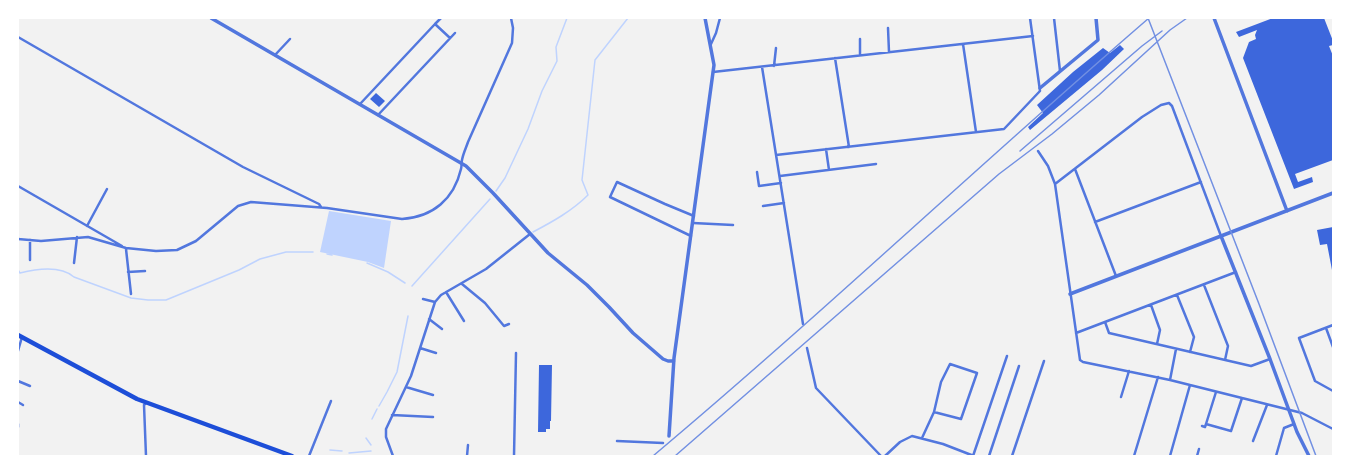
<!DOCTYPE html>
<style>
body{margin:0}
#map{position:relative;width:1351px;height:474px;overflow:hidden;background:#f2f2f2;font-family:"Varela Round",sans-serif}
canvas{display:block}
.frame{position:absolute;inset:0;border:19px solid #fff;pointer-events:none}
</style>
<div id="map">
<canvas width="1351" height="474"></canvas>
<div class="frame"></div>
</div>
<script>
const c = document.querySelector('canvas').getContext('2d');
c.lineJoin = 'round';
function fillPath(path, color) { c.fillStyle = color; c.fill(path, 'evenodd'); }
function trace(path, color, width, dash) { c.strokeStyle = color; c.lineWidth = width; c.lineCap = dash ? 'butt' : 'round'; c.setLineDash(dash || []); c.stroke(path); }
const water = new Path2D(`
 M 329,211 L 391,221 L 384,268 L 368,262 L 320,252 Z`);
const stream = new Path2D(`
 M 496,191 L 505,178 L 528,129 L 542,91 L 557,61 L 556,47 L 567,18
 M 533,232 C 552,222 572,211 588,195 L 582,180 L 595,60 L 628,18
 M 327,254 L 332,255
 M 367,263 L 388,272 L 405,283
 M 18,270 L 20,273 C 36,269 60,265 74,277 L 131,298 L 148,300 L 166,300 L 239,270 L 260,259 L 286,252 L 313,252
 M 412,286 L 490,199
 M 379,406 L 387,392 L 397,372 L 408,316
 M 372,419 L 377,409
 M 366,438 L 371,445
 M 330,450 L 342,451
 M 349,453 L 371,451`);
const building = new Path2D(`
 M 1273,18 L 1324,18 L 1333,41 L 1333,45 L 1329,46 L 1333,56 L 1333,160 L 1295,174 L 1298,182 L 1312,177 L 1313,182 L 1294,189 L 1243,58 L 1249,42 L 1256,39 L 1255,35 L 1257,30 L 1239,37 L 1236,32 Z
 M 1120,45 L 1124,49 L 1102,70 L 1030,130 L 1028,127 L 1043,113 L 1037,105 L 1073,72 L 1103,48 L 1110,53 Z
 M 376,93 L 385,101 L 379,107 L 370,99 Z
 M 1333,227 L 1333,270 L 1332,270 L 1327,244 L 1320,245 L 1317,230 Z
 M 539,365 L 552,365 L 551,421 L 550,421 L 550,429 L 546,429 L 546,432 L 538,432 Z`);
const minor = new Path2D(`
 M 1054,18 L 1060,71
 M 435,24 L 441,18
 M 888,28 L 889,52
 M 18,37 L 243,167 L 319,204 L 321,207
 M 711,44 L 716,33 L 720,18
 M 963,44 L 976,132
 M 275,55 L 290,39
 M 860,55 L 860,39
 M 835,58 L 849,147
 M 774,66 L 776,48
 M 762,67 L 803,324
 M 713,72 L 1033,36
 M 360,104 L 435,24 L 450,38
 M 378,115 L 455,33
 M 826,149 L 829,170
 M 1038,151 L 1048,166 L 1055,184 L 1080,360 L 1083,362 L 1170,380 L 1302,413 L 1333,429
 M 776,155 L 1004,129 L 1040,91 L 1030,18
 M 1075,169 L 1116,276
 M 757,172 L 759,186 L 781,183
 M 780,176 L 876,164
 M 1055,184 L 1142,117 L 1161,105 L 1169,103 L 1172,106 L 1221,236
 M 18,186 L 122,246
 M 763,206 L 784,203
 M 1095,222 L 1201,182
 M 693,223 L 733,225
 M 87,226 L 107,189
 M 691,236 L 610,197 L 617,182 L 665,204 L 694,216
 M 18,239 L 41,241 L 88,237 L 126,248 L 156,251 L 177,250 L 196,241 L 238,206 L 251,202 L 327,208 L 402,219 C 433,217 454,199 461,169 C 462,166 461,163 462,160 C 463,154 466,148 468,142 L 512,43 L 513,28 L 511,18
 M 30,240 L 30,260
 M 126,249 L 131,294
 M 74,263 L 77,237
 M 128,272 L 145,271
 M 462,284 L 485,303 L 504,326 L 509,324
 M 1204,285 L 1228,346 L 1225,360
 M 446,292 L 464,321
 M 1177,295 L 1194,337 L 1190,352
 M 423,299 L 435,302
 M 1151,305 L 1160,330 L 1157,344
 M 429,319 L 442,329
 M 1105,322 L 1109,333 L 1251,366 L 1270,359
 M 1333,325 L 1299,338 L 1315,381 L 1333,391
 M 1326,328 L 1333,347
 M 1076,333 L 1236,272
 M 420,348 L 436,353
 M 807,348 L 816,388 L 881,456
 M 18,351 L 22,337
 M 1170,380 L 1176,349
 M 18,381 L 30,386
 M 406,387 L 433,395
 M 1216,392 L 1206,424 L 1231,431 L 1242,398
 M 1121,397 L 1129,371
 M 18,402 L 23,405
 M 146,403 L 144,405 L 146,456
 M 392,415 L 433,417
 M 18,424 L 18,427
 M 1202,426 L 1205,427 L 1206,424
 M 922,438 L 934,412 L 941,382 L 950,364 L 977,373 L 961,419 L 934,412
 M 617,441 L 663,443
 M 1253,441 L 1267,405
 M 309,456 L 331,401
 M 393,456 L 386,437 L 386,429 L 411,376 L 435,302 L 441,295 L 486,269 L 530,234
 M 467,456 L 468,445
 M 514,456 L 516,353
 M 885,456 L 900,442 L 912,436 L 943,444 L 974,456
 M 973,456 L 1007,356
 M 989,456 L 1019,366
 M 1012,456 L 1044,361
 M 1134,456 L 1158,377
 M 1170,456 L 1190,385
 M 1197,456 L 1199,449
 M 1276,456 L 1284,428 L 1294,424`);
const tertiary = new Path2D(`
 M 211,18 L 466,166 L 493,193 L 548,253 L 587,285 L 609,307 L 633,333 L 663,359 L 668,361 L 674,361
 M 1214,18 L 1287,211
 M 1040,88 L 1098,40 L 1096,18
 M 1221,236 L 1270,359 L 1297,432 L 1309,456
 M 1070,294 L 1333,193
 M 669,436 L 674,358 L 714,65 L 705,18`);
const trunk = new Path2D(`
 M 18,335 L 137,399 L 292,456`);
const rail = new Path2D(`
 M 1148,18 L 1259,304 L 1316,456
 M 1020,151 L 1142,46 L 1162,31
 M 653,456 C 822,314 982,162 1149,18
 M 675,456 L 999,174 L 1052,134 L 1099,95 L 1170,30 L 1187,18`);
fillPath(water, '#bfd3fe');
trace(stream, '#bfd3fe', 1.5);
fillPath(building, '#3d67dc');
trace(minor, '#5277de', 2.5);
trace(tertiary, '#5277de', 3.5);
trace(trunk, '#1d4ed8', 4.5);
trace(rail, '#7290e2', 1.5);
</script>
